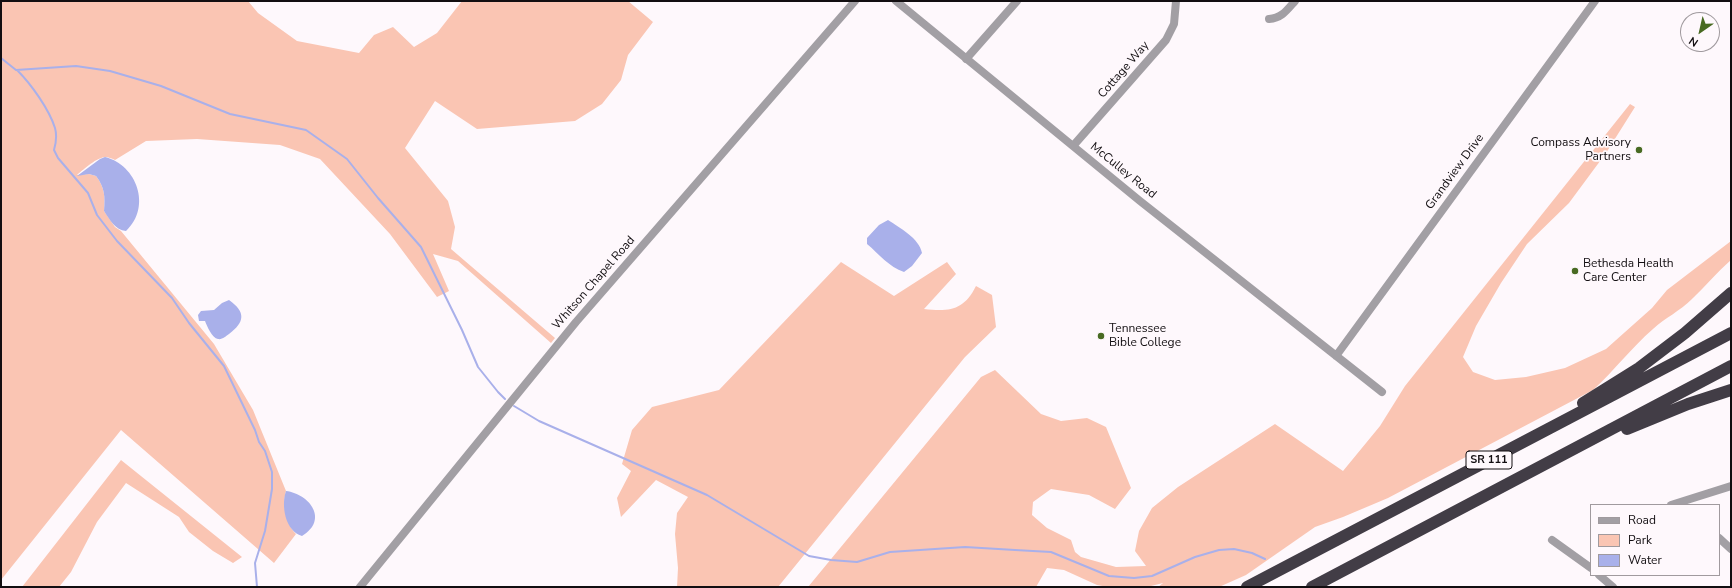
<!DOCTYPE html>
<style>
body{margin:0}
#map{position:relative;width:1732px;height:588px;overflow:hidden;background:#fef8fc;font-family:"Nunito Sans",sans-serif}
canvas{display:block}
.frame{position:absolute;inset:0;border:2px solid #120e11;pointer-events:none}
.legend{position:absolute;left:1590px;top:504px;width:130px;height:72px;box-sizing:border-box;background:#fef8fc;border:1px solid #a09a9e;margin:0;padding:5px 7px;list-style:none;font-size:12px;color:#120e11}
.legend li{display:flex;align-items:center;gap:8px;height:20px}
.legend b{width:20px;border:1px solid #a09a9e}
.north{position:absolute;left:1680px;top:12px;width:40px;height:40px;box-sizing:border-box;background:#fef8fc;border:1px solid #a09a9e;border-radius:50%;rotate:214deg;font-size:11px;font-weight:700;line-height:16px;text-align:center;color:#120e11}
.north::after{content:'';display:block;margin:auto;width:14px;height:18px;background:#486a22;clip-path:polygon(50% 0,100% 100%,50% 72%,0 100%)}
</style>
<div id="map">
<canvas width="1732" height="588"></canvas>
<div class="frame"></div>
<ul class="legend">
<li><b style="height:5px;background:#a29fa4"></b>Road</li>
<li><b style="height:11px;background:#fac5b3"></b>Park</li>
<li><b style="height:11px;background:#a9b0ea"></b>Water</li>
</ul>
<div class="north">N</div>
</div>
<script>
const c = document.querySelector('canvas').getContext('2d');
c.lineJoin = 'round';
function fillPath(path, color) { c.fillStyle = color; c.fill(path, 'evenodd'); }
function trace(path, color, width, dash) { c.strokeStyle = color; c.lineWidth = width; c.lineCap = dash ? 'butt' : 'round'; c.setLineDash(dash || []); c.stroke(path); }
function write(font, color, halo, rows, align = 'center') {
  c.font = font + ' "Nunito Sans",sans-serif'; c.lineWidth = 3.5; c.setLineDash([]); c.textBaseline = 'middle'; c.strokeStyle = halo; c.fillStyle = color; for (const [text, x, y, turn = 0] of rows) {
    c.save(); c.translate(x, y); c.rotate((+turn || 0) * Math.PI / 180); c.textAlign = isNaN(turn) ? turn : align; if (halo) c.strokeText(text, 0, 0); c.fillText(text, 0, 0); c.restore();
  }
}
const green = new Path2D(`
 M 1,1 L 248,1 L 258,13 L 297,41 L 359,53 L 374,35 L 393,27 L 414,47 L 437,33 L 462,1 L 628,1 L 653,22 L 628,55 L 621,80 L 602,104 L 575,121 L 477,129 L 435,101 L 405,148 L 448,201 L 455,227 L 451,249 L 555,338 L 551,343 L 458,261 L 433,254 L 449,291 L 437,297 L 390,234 L 320,159 L 280,145 L 197,139 L 146,141 L 115,160 C 113,159 108,157 106,157 C 97,157 84,169 77,175 L 89,174 L 96,176 C 105,188 105,196 104,211 L 115,227 L 121,231 L 214,344 L 253,410 L 286,491 C 282,504 286,524 296,534 L 274,563 L 121,430 L 1,580 Z
 M 1630,104 L 1635,107 L 1606,153 L 1569,203 L 1527,244 L 1501,283 L 1476,326 L 1463,357 L 1473,372 L 1495,380 L 1526,377 L 1565,368 L 1606,349 L 1652,308 L 1667,290 L 1731,241 L 1731,260 C 1717,272 1705,287 1692,299 C 1680,311 1665,318 1653,329 C 1631,348 1614,371 1593,390 L 1388,498 L 1343,517 L 1315,527 L 1246,575 L 1219,587 L 1158,587 L 1163,583 L 1147,587 L 1108,587 L 1097,585 L 1064,570 L 1047,568 L 1036,587 L 808,587 L 981,377 L 995,370 L 1041,414 L 1061,421 L 1087,418 L 1106,427 L 1131,488 L 1115,509 L 1089,495 L 1051,489 L 1033,502 L 1032,515 L 1047,528 L 1071,540 L 1075,552 L 1081,557 L 1116,567 L 1146,566 L 1135,551 L 1139,531 L 1152,508 L 1178,487 L 1275,424 L 1343,471 L 1380,426 L 1405,386 Z
 M 841,262 L 894,296 L 947,262 L 956,274 L 924,309 C 950,312 964,310 976,286 L 992,295 L 996,327 L 965,357 L 778,587 L 677,587 L 678,568 L 675,534 L 677,513 L 688,497 L 656,480 L 621,517 L 617,498 L 631,471 L 622,464 L 632,430 L 652,407 L 719,390 Z
 M 121,460 L 242,557 L 233,563 L 213,551 L 189,532 L 179,517 L 126,483 L 97,522 L 71,572 L 59,587 L 22,587 Z`);
const water = new Path2D(`
 M 105,157 C 137,165 152,207 126,231 C 115,230 110,220 104,211 C 105,196 105,188 96,176 L 89,174 L 77,176 L 100,159 Z
 M 888,220 C 900,228 919,238 922,253 L 912,266 L 904,272 C 889,267 879,254 867,244 L 867,238 L 879,225 Z
 M 229,300 C 246,312 245,322 229,334 C 226,336 222,340 218,339 C 212,338 207,326 205,321 L 199,321 L 198,315 L 201,311 L 214,310 L 222,303 Z
 M 286,491 C 310,494 329,520 302,536 C 285,531 281,505 286,491 Z`);
const stream = new Path2D(`
 M 1,58 L 16,70 L 76,66 L 110,71 L 161,86 L 230,114 L 306,130 L 347,159 L 378,198 L 421,247 L 462,330 L 478,367 L 498,392 L 505,399
 M 17,70 C 31,84 49,109 55,128 C 57,135 56,143 54,150 L 58,158 L 88,193 L 97,215 L 117,241 L 172,298 L 189,323 L 224,366 L 255,430 L 259,442 L 265,451 L 272,472 L 272,489 L 265,531 L 255,563 L 257,587
 M 514,406 L 539,421 L 707,495 L 809,556 L 831,560 L 857,562 L 890,552 L 965,547 L 1015,550 L 1051,552 L 1109,576 L 1134,578 L 1152,576 L 1195,557 L 1219,550 L 1234,549 L 1252,553 L 1265,559`);
const minor = new Path2D(`
 M 896,1 L 1140,201 L 1382,392
 M 1269,19 C 1282,18 1287,10 1295,1
 M 966,59 L 1017,1
 M 1073,146 L 1166,40 L 1174,24 L 1176,1
 M 1336,356 L 1595,1
 M 1671,505 L 1731,486
 M 1719,538 L 1731,549
 M 1552,540 L 1591,568
 M 1599,575 L 1613,587
 M 360,587 L 576,322 L 855,1`);
const motorway = new Path2D(`
 M 1583,403 L 1639,368 L 1685,333 L 1731,293
 M 1627,429 L 1688,404 L 1731,390
 M 1247,587 L 1731,333
 M 1312,587 L 1731,366`);
const markers = [
 [1639,150,4,"#486a22"],
 [1575,271,4,"#486a22"],
 [1101,336,4,"#486a22"]
];
const shields = [
 [1489,460,46]
];
const shieldNames = [
 ["SR 111",1489,460]
];
const streetNames = [
 ["Cottage Way",1124,70,-49],
 ["McCulley Road",1123,171,39],
 ["Grandview Drive",1455,172,-54],
 ["Whitson Chapel Road",594,283,-49]
];
const poiNames = [
 ["Compass Advisory",1631,143,"right"],
 ["Partners",1631,157,"right"],
 ["Bethesda Health",1583,264],
 ["Care Center",1583,278],
 ["Tennessee",1109,329],
 ["Bible College",1109,343]
];
fillPath(green, '#fac5b3');
fillPath(water, '#a9b0ea');
trace(stream, '#a9b0ea', 2);
trace(minor, '#a29fa4', 8);
trace(motorway, '#423d46', 12);
for (const [x, y, r, color] of markers) { const dot = new Path2D(); dot.arc(x, y, r, 0, 2 * Math.PI); c.fillStyle = color; c.fill(dot); trace(dot, '#fef8fc', 1.5); }
for (const [x, y, w] of shields) { const box = new Path2D(); box.roundRect(x - w / 2, y - 9, w, 18, 3); c.fillStyle = '#fef8fc'; c.fill(box); trace(box, '#120e11', 1); }
write('bold 11px', '#120e11', null, shieldNames);
write('12px', '#120e11', '#fef8fc', streetNames);
write('12px', '#120e11', '#fef8fc', poiNames, 'left');
</script>
